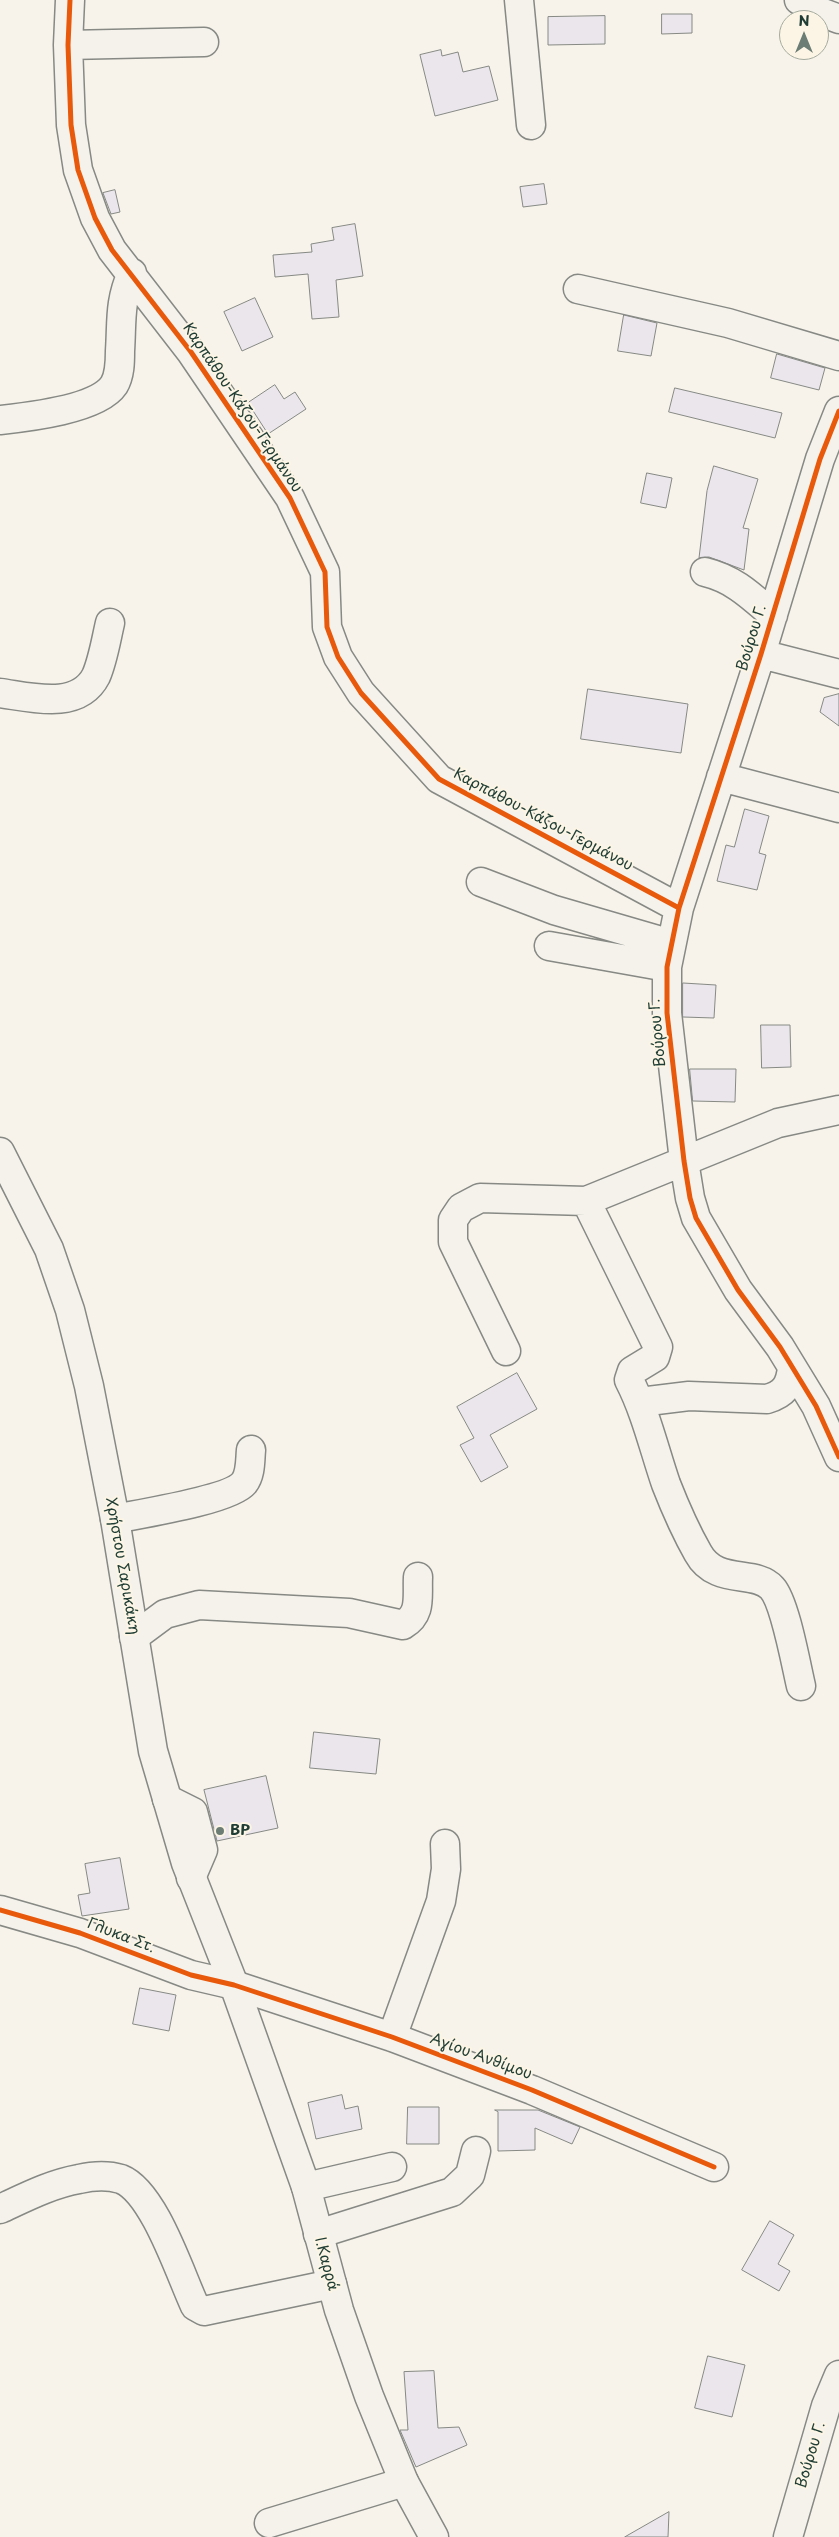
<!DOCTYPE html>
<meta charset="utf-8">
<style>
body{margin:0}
#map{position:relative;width:839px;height:2537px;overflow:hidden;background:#f7f3ea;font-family:"Playpen Sans",sans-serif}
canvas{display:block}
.north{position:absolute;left:779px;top:10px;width:50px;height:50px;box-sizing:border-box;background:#fcf5e5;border:1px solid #a4ab9e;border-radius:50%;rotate:0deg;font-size:14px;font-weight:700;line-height:20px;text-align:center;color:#1f3d34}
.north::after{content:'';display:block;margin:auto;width:18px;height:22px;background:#6b7d74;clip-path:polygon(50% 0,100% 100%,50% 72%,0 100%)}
</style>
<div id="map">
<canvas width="839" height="2537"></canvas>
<div class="north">N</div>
</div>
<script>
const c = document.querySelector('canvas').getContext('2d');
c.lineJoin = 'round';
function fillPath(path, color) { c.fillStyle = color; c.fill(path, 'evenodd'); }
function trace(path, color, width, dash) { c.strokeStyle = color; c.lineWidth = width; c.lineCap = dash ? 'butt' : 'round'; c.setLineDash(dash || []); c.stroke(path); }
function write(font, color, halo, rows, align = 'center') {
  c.font = font + ' "Playpen Sans",sans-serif'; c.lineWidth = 4; c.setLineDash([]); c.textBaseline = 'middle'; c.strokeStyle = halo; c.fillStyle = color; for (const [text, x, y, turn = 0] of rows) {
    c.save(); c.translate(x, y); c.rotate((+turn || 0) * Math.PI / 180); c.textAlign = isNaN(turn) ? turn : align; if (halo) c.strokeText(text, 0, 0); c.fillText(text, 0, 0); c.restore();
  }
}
const building = new Path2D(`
 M 662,14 L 692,14 L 692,33 L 662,34 Z
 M 605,16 L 605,44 L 548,45 L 548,17 Z
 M 441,50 L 442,56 L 458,52 L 463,72 L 489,66 L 498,100 L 435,116 L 420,55 Z
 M 544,184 L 547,204 L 523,207 L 520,187 Z
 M 115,190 L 120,212 L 111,214 L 103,193 Z
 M 355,224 L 363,276 L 336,280 L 339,317 L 312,319 L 308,274 L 275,277 L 273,255 L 312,252 L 311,244 L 334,240 L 332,228 Z
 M 255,298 L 273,337 L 242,351 L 224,312 Z
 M 624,315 L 657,323 L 651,356 L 618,351 Z
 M 777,354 L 825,368 L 819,390 L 771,378 Z
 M 275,385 L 284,399 L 295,392 L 306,409 L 268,434 L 248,403 Z
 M 675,388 L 782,413 L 775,438 L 669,412 Z
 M 714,466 L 758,479 L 743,528 L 749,529 L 744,570 L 709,557 L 699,558 L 707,491 Z
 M 647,473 L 672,478 L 666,508 L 641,503 Z
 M 588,689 L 688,704 L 681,753 L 581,739 Z
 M 839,694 L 839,726 L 820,712 L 824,698 Z
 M 745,809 L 769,816 L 759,853 L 766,855 L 757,890 L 717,881 L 726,845 L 734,847 Z
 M 683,983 L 716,985 L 714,1018 L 683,1017 Z
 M 761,1025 L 790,1025 L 791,1067 L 762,1068 Z
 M 690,1069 L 736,1069 L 735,1102 L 693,1101 Z
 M 517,1373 L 537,1409 L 490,1435 L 508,1467 L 481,1482 L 460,1445 L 474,1438 L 457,1407 Z
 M 314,1732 L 380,1739 L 376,1774 L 310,1768 Z
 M 266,1776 L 278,1828 L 217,1841 L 204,1790 Z
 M 120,1858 L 129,1909 L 82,1916 L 78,1895 L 90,1893 L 85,1864 Z
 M 140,1988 L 176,1995 L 169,2031 L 133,2024 Z
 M 342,2095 L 345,2109 L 358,2106 L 362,2129 L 316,2139 L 308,2103 Z
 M 408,2107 L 439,2107 L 439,2144 L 407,2144 Z
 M 495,2110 L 538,2110 L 580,2127 L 572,2144 L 535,2128 L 535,2150 L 498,2151 L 498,2112 Z
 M 770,2221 L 794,2235 L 778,2264 L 790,2271 L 779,2291 L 742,2270 Z
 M 708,2356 L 745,2365 L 732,2417 L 695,2408 Z
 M 434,2371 L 438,2428 L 459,2427 L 467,2445 L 416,2467 L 400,2430 L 408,2430 L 404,2372 Z
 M 669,2512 L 668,2537 L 625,2537 Z`);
const minor = new Path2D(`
 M 70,0 L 68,45 L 71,125 L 78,170 L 95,218 L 112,250 L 191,352 L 290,498 L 325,572 L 327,627 L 338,657 L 361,693 L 439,779 L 679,908
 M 519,0 L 531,125
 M 799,0 L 815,10 L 839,19
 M 68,45 L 204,42
 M 578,289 L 728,323 L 839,356
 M 839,411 L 820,459 L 761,654 L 679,908 L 667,967 L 667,1013 L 684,1161 L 690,1198 L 696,1218 L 738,1290 L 780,1347 L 816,1406 L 839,1457
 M 0,420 C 28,417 98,409 114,385 C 120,375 120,362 120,351 C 122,321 119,302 132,273
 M 705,572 C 734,579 751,596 773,615
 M 761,654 L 839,674
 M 0,693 C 30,697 78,711 96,676 C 103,660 106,640 110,623
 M 721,777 L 839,808
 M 481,882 L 554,910 L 671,944
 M 549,946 L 667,967
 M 586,1201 L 658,1347 L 655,1357 L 632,1371 L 629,1380 C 646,1413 654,1449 666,1484 C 675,1507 686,1532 698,1553 C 716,1586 755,1569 772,1588 C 785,1602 796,1665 801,1686
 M 506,1351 L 453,1242 L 453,1220 L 461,1208 L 480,1198 L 586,1201 L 778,1123 L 839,1110
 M 640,1402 L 689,1396 L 767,1399 C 784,1394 790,1386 792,1368
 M 115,1519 C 139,1514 230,1500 244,1483 C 251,1474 250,1460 251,1450
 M 134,1637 L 165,1614 L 199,1605 L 349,1613 L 403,1625 C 422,1614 417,1597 418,1577
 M 167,1799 L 193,1812 L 203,1850 L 191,1878
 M 0,1910 L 80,1933 L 191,1975 L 234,1985 L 392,2037 L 532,2090 L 714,2167
 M 392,2037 L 441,1901 L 446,1869 L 445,1844
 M 306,2187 L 392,2167
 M 0,2209 C 26,2197 51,2184 79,2179 C 92,2176 108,2175 121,2179 C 154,2192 180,2274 195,2306 L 204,2311 L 332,2284
 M 318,2234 L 452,2192 L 470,2175 L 476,2151
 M 269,2523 L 404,2482
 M 788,2537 L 826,2406 L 839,2375`);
const major = new Path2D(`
 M 0,1152 L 49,1249 L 70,1310 L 89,1386 L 115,1519 L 153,1751 L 186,1863 L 234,1985 L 306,2187 L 339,2310 L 369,2396 L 404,2482 L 434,2537`);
const cycleway = new Path2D(`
 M 70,0 L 68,45 L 71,125 L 78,170 L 95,218 L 112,250 L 191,352 L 290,498 L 325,572 L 327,627 L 338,657 L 361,693 L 439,779 L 679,908
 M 839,411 L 820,459 L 761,654 L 679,908 L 667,967 L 667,1013 L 684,1161 L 690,1198 L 696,1218 L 738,1290 L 780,1347 L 816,1406 L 839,1457
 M 0,1910 L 80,1933 L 191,1975 L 234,1985 L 392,2037 L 532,2090 L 714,2167`);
const markers = [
 [220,1831,5,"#6b7d74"]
];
const streetNames = [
 ["Καρπάθου-Κάζου-Γερμάνου",242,408,56],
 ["Βούρου Γ.",752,638,-73],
 ["Καρπάθου-Κάζου-Γερμάνου",543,820,28],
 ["Βούρου Γ.",658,1033,-95],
 ["Χρήστου Σαρικάκη",122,1566,80],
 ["Γλυκα Στ.",121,1936,21],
 ["Αγίου Ανθίμου",481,2057,20],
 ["Ι.Καρρά",326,2264,75],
 ["Βούρου Γ.",811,2455,-73]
];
const poiNames = [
 ["BP",230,1831]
];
fillPath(building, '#eae6ec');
trace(building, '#868984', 1);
trace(minor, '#868984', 31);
trace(major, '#868984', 31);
trace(minor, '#f5f2ec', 28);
trace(major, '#f5f2ec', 28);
trace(cycleway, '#e8590c', 5);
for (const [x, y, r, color] of markers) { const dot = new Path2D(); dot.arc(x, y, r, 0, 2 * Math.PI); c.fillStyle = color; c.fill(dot); trace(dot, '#fcf5e5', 2); }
write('15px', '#1f3d34', '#fcf5e5', streetNames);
write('bold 15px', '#1f3d34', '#fcf5e5', poiNames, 'left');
</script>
